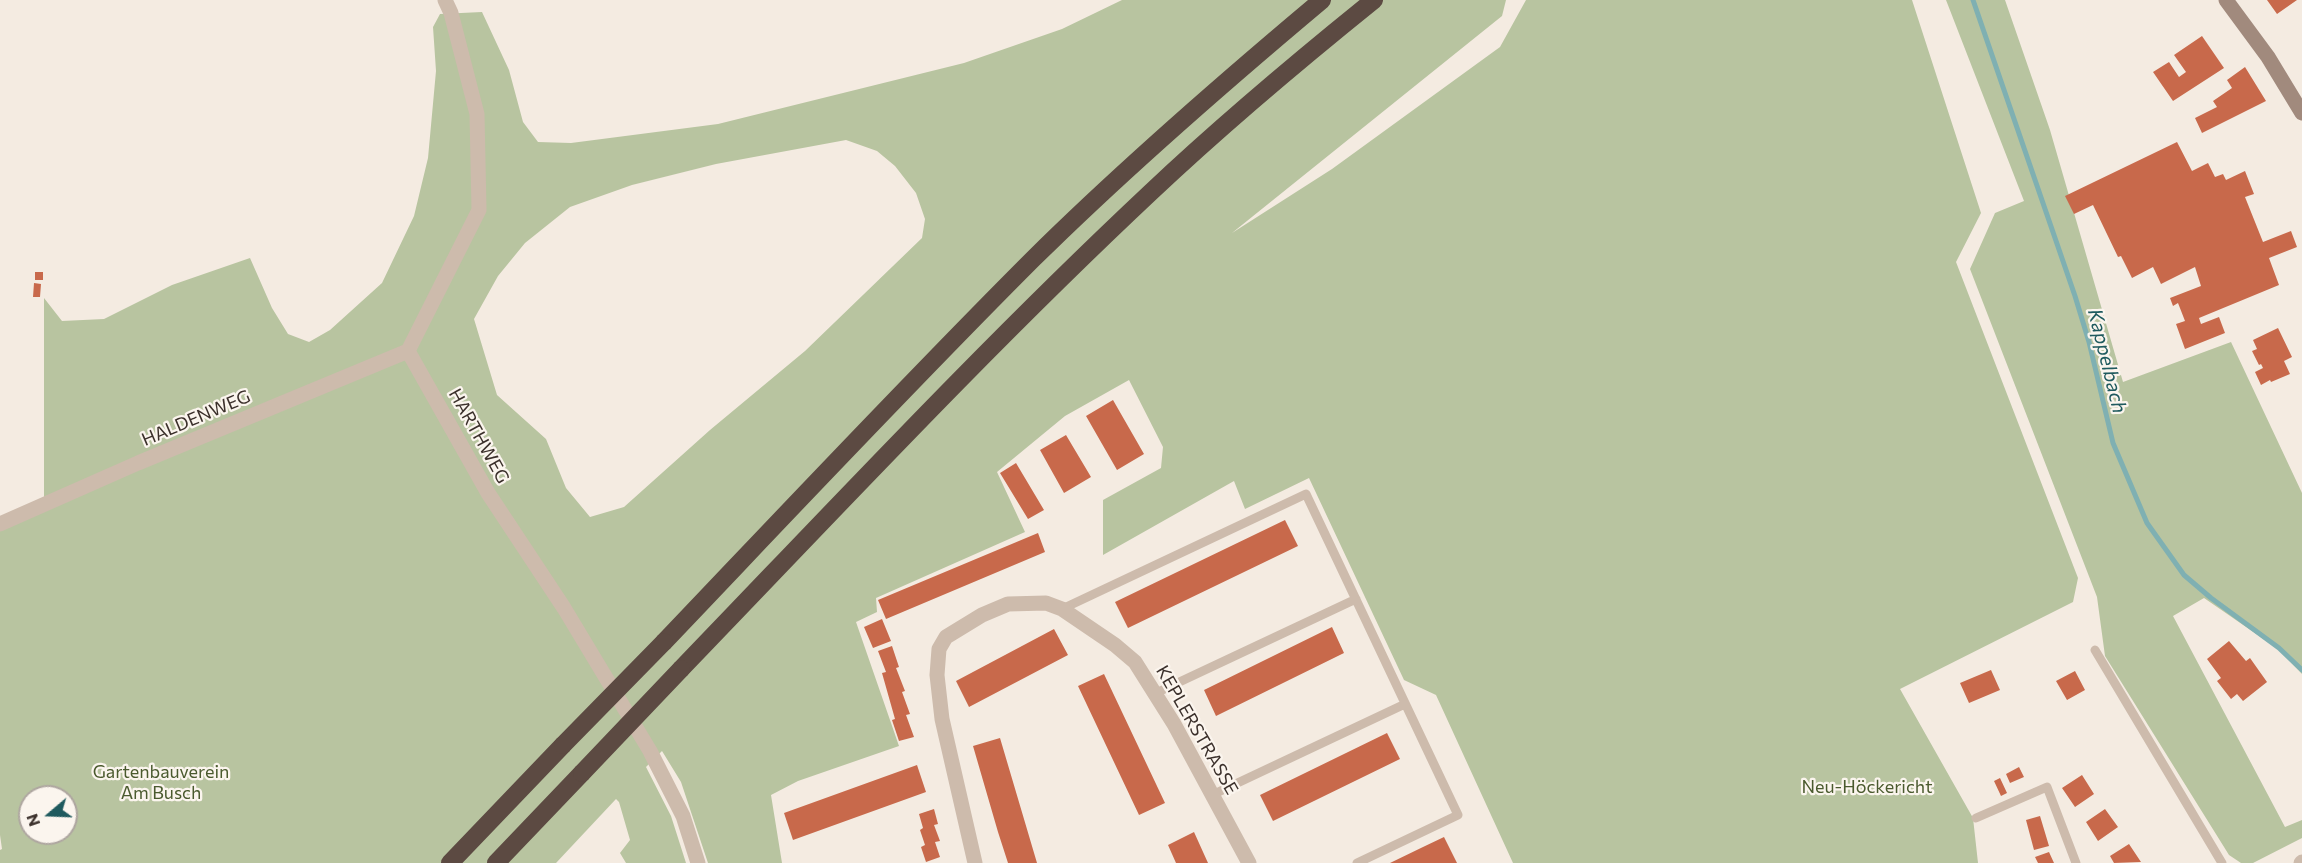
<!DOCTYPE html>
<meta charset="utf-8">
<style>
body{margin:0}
#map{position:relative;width:2302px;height:863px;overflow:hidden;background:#f4ebe1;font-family:Commissioner,sans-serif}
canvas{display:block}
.north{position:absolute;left:18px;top:785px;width:60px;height:60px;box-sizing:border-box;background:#fbf5ee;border:2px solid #aea6a0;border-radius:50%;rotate:251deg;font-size:16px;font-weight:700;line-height:24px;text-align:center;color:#3b302b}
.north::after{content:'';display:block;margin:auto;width:21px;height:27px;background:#1f5a5e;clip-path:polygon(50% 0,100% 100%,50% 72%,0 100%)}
</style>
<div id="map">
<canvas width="2302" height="863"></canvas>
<div class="north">N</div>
</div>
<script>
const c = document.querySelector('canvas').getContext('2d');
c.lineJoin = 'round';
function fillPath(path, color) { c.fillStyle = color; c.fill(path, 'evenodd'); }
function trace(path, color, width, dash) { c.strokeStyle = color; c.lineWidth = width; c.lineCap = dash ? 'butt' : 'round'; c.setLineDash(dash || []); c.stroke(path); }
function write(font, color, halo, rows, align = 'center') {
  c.font = font + ' Commissioner,sans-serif'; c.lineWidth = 4.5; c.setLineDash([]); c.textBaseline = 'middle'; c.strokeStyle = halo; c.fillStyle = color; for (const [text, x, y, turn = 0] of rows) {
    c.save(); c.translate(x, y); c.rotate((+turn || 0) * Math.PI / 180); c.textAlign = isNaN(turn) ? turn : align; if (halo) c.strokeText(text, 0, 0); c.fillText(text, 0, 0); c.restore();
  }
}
const green = new Path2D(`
 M 1122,0 L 1506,0 L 1502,16 L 1232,233 L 1332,169 L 1500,47 L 1526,0 L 1912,0 L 1981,213 L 1956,262 L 2078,578 L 2073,602 L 1900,689 L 1973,818 L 1978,863 L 1513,863 L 1436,695 L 1404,680 L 1309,478 L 1245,509 L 1234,481 L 1103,555 L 1103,500 L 1161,468 L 1163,447 L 1129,380 L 1065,416 L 997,472 L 1025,532 L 876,598 L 877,612 L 856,622 L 899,746 L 798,781 L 771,795 L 782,863 L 708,863 L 681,782 L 662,751 L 646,767 L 671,816 L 686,863 L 626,863 L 620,853 L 630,840 L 619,802 L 616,799 L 556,863 L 0,863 L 0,850 L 2,849 L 0,835 L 0,526 L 44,506 L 44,298 L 62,321 L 104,319 L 172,285 L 250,258 L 272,308 L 288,334 L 309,342 L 330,330 L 382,283 L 414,216 L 428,158 L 436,71 L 433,27 L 440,14 L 482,12 L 509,70 L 523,122 L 538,142 L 571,143 L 718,124 L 964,63 L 1062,29 ZM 846,140 L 877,151 L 895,166 L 916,193 L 925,219 L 922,238 L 805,351 L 710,430 L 624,507 L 590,517 L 566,488 L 546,439 L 497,395 L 474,319 L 498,276 L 525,243 L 570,207 L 632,185 L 716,164 ZM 30,797 L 66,797 L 66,833 L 30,833 Z
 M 1946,0 L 2005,0 L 2050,130 L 2123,382 L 2231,342 L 2302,493 L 2302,674 L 2278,649 L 2204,598 L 2173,616 L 2285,827 L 2302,820 L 2302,838 L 2253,863 L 2241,863 L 2229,855 L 2105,656 L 2097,597 L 1970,269 L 1995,213 L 2024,201 Z`);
const stream = new Path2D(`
 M 1973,0 L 2075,296 L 2089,342 L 2113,443 L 2147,523 L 2184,575 L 2211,598 L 2279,648 L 2302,670`);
const building = new Path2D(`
 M 2267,0 L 2297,0 L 2277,14 Z
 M 2202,36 L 2224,68 L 2173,101 L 2153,72 L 2169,62 L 2179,77 L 2186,72 L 2174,55 Z
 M 2245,67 L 2266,101 L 2202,133 L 2195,118 L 2217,107 L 2213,101 L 2232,88 L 2227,80 Z
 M 2177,142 L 2192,171 L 2208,163 L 2215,177 L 2223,174 L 2226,180 L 2245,171 L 2254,194 L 2245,197 L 2263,242 L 2291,231 L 2297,247 L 2269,258 L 2279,285 L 2199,318 L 2201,324 L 2219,317 L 2225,333 L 2185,349 L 2176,324 L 2185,321 L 2178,303 L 2173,306 L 2170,298 L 2201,286 L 2195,267 L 2161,284 L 2153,267 L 2132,278 L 2121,256 L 2118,257 L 2093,205 L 2074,214 L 2065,196 Z
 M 35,272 L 43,272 L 43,280 L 35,280 Z
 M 34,283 L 41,284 L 40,297 L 33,297 Z
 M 2278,328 L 2292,357 L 2284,361 L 2290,374 L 2271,382 L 2270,380 L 2261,385 L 2255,372 L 2263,368 L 2261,364 L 2259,365 L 2252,351 L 2257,349 L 2253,340 Z
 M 1113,400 L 1144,454 L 1117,470 L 1086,416 Z
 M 1066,435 L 1091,477 L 1064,493 L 1040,450 Z
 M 1016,463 L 1044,510 L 1028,519 L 1000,473 Z
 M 1285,520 L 1298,546 L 1128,628 L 1115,602 Z
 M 1038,533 L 1045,552 L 886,619 L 878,600 Z
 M 882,619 L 891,641 L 873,648 L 864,627 Z
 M 1332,627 L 1344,653 L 1216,716 L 1204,690 Z
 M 1054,629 L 1068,655 L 969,707 L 956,681 Z
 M 2229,641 L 2246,661 L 2250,658 L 2267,682 L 2243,701 L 2237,694 L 2231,699 L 2217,681 L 2221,678 L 2207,659 Z
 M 892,646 L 899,667 L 896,668 L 905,691 L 902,692 L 910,714 L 906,715 L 914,737 L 899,741 L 892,720 L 895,719 L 882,673 L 886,672 L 878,651 Z
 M 1991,670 L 2000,690 L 1969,703 L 1960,683 Z
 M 2075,671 L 2085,690 L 2067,700 L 2056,681 Z
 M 1104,674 L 1165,803 L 1139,815 L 1078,686 Z
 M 1387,733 L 1400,759 L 1273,821 L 1260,795 Z
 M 1000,738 L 1037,863 L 1008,863 L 998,832 L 973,746 Z
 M 917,765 L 926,792 L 793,840 L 784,813 Z
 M 2019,767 L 2024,777 L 2010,783 L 2006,774 Z
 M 2082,775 L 2094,794 L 2075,807 L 2062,788 Z
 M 2000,778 L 2007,793 L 2001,796 L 1994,781 Z
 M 934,809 L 938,824 L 934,825 L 940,841 L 935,842 L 940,857 L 926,862 L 921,847 L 925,845 L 920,830 L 923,828 L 919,814 Z
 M 2105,809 L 2118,827 L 2098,841 L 2086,822 Z
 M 2040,816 L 2049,846 L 2034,850 L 2026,820 Z
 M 1194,832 L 1208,863 L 1176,863 L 1168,845 Z
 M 1444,837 L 1457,863 L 1390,863 L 1423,847 Z
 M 2129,844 L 2141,862 L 2114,863 L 2110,856 Z
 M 2049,852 L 2054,863 L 2038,863 L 2035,857 Z`);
const lane = new Path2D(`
 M 1062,609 L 1306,494 L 1458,815 L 1357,863
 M 2095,650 L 2222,863
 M 1156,693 L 1356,599
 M 1212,795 L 1405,704
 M 1976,818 L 2047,787 L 2076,863`);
const street = new Path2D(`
 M 408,351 L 488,493 L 564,608 L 650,751 L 683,816 L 698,863
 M 408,351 L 479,210 L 477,114 L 451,13 L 445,0
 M 0,524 L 138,463 L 408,351
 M 975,863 L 942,719 L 937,675 L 939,649 L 946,637 L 982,615 L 1008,604 L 1046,603 L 1062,609 L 1115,645 L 1135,662 L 1174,724 L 1249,863
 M 2301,863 L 2302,862`);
const secondary = new Path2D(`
 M 2226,0 L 2268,57 L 2302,113`);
const highway = new Path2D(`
 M 664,642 C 786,514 908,384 1033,259 C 1125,168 1223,83 1322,0
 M 681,669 C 836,508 988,345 1150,193 C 1222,125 1297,62 1374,0
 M 450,863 L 563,745
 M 496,863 L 582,773`);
const highwayBridge = new Path2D(`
 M 563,745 L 664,642
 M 582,773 L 681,669`);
const streetNames = [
 ["HALDENWEG",196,418,-23],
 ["HARTHWEG",479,436,61],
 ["KEPLERSTRASSE",1197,730,60]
];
const parkNames = [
 ["Gartenbauverein",161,772],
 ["Am Busch",161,793],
 ["Neu-Höckericht",1867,787]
];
const waterNames = [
 ["Kappelbach",2107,361,76]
];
fillPath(green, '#b8c4a0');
trace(stream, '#7fb0b2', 5);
fillPath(building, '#c8694b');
trace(lane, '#cdbbac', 9);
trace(street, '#cdbbac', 15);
trace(secondary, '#a18a7d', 15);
trace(highway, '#5c4a42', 18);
trace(highwayBridge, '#5c4a42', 18);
write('18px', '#3b302b', '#fbf5ee', streetNames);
write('18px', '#4a5a2e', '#fbf5ee', parkNames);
write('italic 20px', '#1f5a5e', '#fbf5ee', waterNames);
</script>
